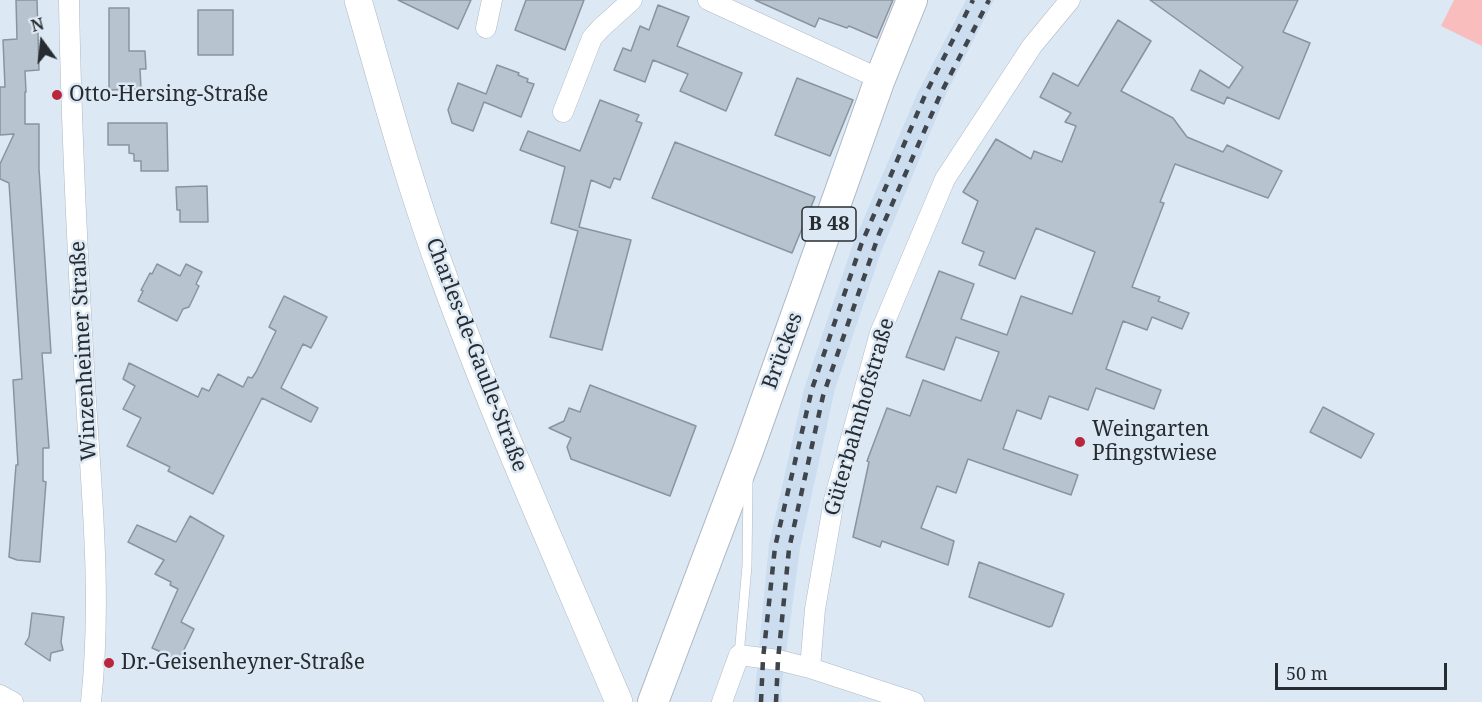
<!DOCTYPE html>
<meta charset="utf-8">
<style>
body{margin:0}
#map{position:relative;width:1482px;height:702px;overflow:hidden;background:#dce8f4;font-family:"Noto Serif",serif}
canvas{display:block}
.north{position:absolute;left:12px;top:12px;width:60px;height:60px;-webkit-text-stroke:4px #dce8f4;paint-order:stroke;rotate:345deg;font-size:16px;font-weight:700;line-height:24px;text-align:center;color:#272c30}
.north::after{content:'';display:block;margin:auto;width:21px;height:27px;background:#272c30;clip-path:polygon(50% 0,100% 100%,50% 72%,0 100%)}
.scale{position:absolute;left:1275px;top:663px;width:172px;height:27px;box-sizing:border-box;border:3px solid #272c30;border-top:0;padding-left:8px;font-size:18px;line-height:21px;white-space:nowrap;color:#272c30;-webkit-text-stroke:4px #dce8f4;paint-order:stroke}
</style>
<div id="map">
<canvas width="1482" height="702"></canvas>
<div class="north">N</div>
<div class="scale">50 m</div>
</div>
<script>
const c = document.querySelector('canvas').getContext('2d');
c.lineJoin = 'round';
function fillPath(path, color) { c.fillStyle = color; c.fill(path, 'evenodd'); }
function trace(path, color, width, dash) { c.strokeStyle = color; c.lineWidth = width; c.lineCap = dash ? 'butt' : 'round'; c.setLineDash(dash || []); c.stroke(path); }
function write(font, color, halo, rows, align = 'center') {
  c.font = font + ' "Noto Serif",serif'; c.lineWidth = 5; c.setLineDash([]); c.textBaseline = 'middle'; c.strokeStyle = halo; c.fillStyle = color; for (const [text, x, y, turn = 0] of rows) {
    c.save(); c.translate(x, y); c.rotate((+turn || 0) * Math.PI / 180); c.textAlign = isNaN(turn) ? turn : align; if (halo) c.strokeText(text, 0, 0); c.fillText(text, 0, 0); c.restore();
  }
}
const built = new Path2D(`
 M 966,0 L 994,0 L 947,92 L 881,252 L 835,389 L 800,548 L 781,691 L 782,702 L 754,702 L 769,544 L 804,389 L 853,244 L 917,94 Z`);
const green = new Path2D(`
 M 1454,0 L 1482,0 L 1482,46 L 1441,26 Z`);
const building = new Path2D(`
 M 16,0 L 37,0 L 39,70 L 25,71 L 26,92 L 25,92 L 25,124 L 39,124 L 39,169 L 51,353 L 42,353 L 49,448 L 43,448 L 43,481 L 46,482 L 40,562 L 17,560 L 9,557 L 16,465 L 18,465 L 13,380 L 22,379 L 9,183 L 0,179 L 0,164 L 14,134 L 0,135 L 0,87 L 5,87 L 3,40 L 17,39 Z
 M 398,0 L 471,0 L 458,29 Z
 M 526,0 L 584,0 L 565,50 L 515,30 Z
 M 755,0 L 893,0 L 877,38 L 849,26 L 847,28 L 819,18 L 815,27 Z
 M 1150,0 L 1298,0 L 1283,32 L 1310,43 L 1279,119 L 1227,97 L 1224,104 L 1191,90 L 1200,70 L 1229,88 L 1243,67 Z
 M 658,5 L 689,17 L 677,46 L 742,73 L 726,111 L 680,91 L 688,74 L 653,60 L 645,82 L 614,70 L 623,48 L 631,51 L 640,26 L 649,30 Z
 M 109,8 L 129,8 L 129,51 L 145,51 L 146,69 L 140,69 L 141,89 L 109,90 Z
 M 198,10 L 233,10 L 233,55 L 198,55 Z
 M 1118,20 L 1151,41 L 1121,91 L 1173,118 L 1187,137 L 1223,152 L 1227,145 L 1282,171 L 1268,198 L 1175,164 L 1160,202 L 1164,203 L 1132,287 L 1160,297 L 1158,301 L 1189,313 L 1182,329 L 1152,317 L 1147,330 L 1123,321 L 1106,369 L 1161,390 L 1154,409 L 1096,388 L 1088,410 L 1049,396 L 1041,419 L 1017,410 L 1003,449 L 1078,475 L 1071,495 L 968,459 L 956,493 L 937,486 L 921,528 L 954,541 L 948,565 L 882,541 L 880,547 L 853,537 L 869,462 L 867,461 L 887,408 L 910,416 L 923,380 L 981,401 L 999,352 L 956,337 L 944,370 L 906,357 L 939,271 L 974,284 L 961,319 L 1007,335 L 1021,296 L 1072,314 L 1095,252 L 1036,228 L 1015,279 L 979,265 L 984,252 L 962,243 L 978,201 L 963,192 L 996,139 L 1031,159 L 1034,151 L 1062,162 L 1076,126 L 1065,122 L 1071,113 L 1040,97 L 1053,73 L 1078,86 Z
 M 497,65 L 519,73 L 518,75 L 528,79 L 527,82 L 534,84 L 521,117 L 484,102 L 473,131 L 452,123 L 448,110 L 458,83 L 486,94 Z
 M 797,78 L 853,100 L 830,156 L 775,135 Z
 M 600,100 L 639,115 L 636,121 L 642,123 L 620,180 L 614,178 L 610,188 L 591,180 L 579,227 L 631,240 L 602,350 L 550,337 L 578,231 L 551,223 L 565,167 L 520,150 L 528,131 L 580,151 Z
 M 108,123 L 167,123 L 168,171 L 141,171 L 141,161 L 134,161 L 134,154 L 129,153 L 129,145 L 108,145 Z
 M 675,142 L 815,197 L 792,253 L 652,198 Z
 M 207,186 L 208,222 L 180,222 L 180,210 L 177,210 L 176,187 Z
 M 157,264 L 180,276 L 186,264 L 202,272 L 196,284 L 199,286 L 189,307 L 183,309 L 177,321 L 138,301 L 143,291 L 141,290 L 150,273 L 152,274 Z
 M 284,296 L 327,317 L 311,348 L 303,344 L 281,388 L 318,408 L 311,422 L 262,398 L 213,494 L 168,471 L 170,467 L 127,446 L 141,418 L 123,409 L 135,386 L 123,379 L 129,363 L 198,397 L 202,388 L 209,391 L 218,374 L 243,387 L 248,377 L 252,378 L 256,372 L 276,331 L 269,327 Z
 M 590,385 L 696,426 L 670,496 L 571,459 L 567,447 L 571,438 L 549,428 L 564,421 L 569,408 L 580,412 Z
 M 1323,407 L 1374,434 L 1361,458 L 1310,432 Z
 M 190,516 L 224,536 L 181,622 L 194,629 L 179,660 L 152,648 L 178,589 L 170,585 L 171,582 L 155,574 L 164,560 L 128,542 L 137,525 L 176,542 Z
 M 979,562 L 1064,594 L 1052,626 L 1049,627 L 969,597 Z
 M 32,613 L 64,617 L 61,642 L 63,650 L 51,653 L 50,661 L 25,644 L 29,637 Z`);
const lane = new Path2D(`
 M 739,655 L 747,566 L 748,481`);
const street = new Path2D(`
 M 69,0 C 71,122 77,245 84,367 C 90,479 103,590 91,702
 M 708,0 L 880,79
 M 486,28 L 492,0
 M 563,112 L 592,38 L 601,28 L 632,0
 M 810,668 L 815,609 L 834,500 L 880,333 L 945,179 L 1032,46 L 1070,0
 M 0,695 L 13,702
 M 722,702 L 739,655 L 778,660 L 810,668 L 914,702`);
const secondary = new Path2D(`
 M 358,0 C 385,93 410,187 444,278 C 496,421 559,561 619,702`);
const primary = new Path2D(`
 M 653,702 L 749,448 L 880,79 L 912,0`);
const rail = new Path2D(`
 M 761,702 L 763,659 L 775,547 L 812,389 L 861,245 L 926,93 L 973,0
 M 776,702 L 778,660 L 789,549 L 823,396 L 879,234 L 941,93 L 989,0`);
const markers = [
 [57,95,6,"#b8273c"],
 [1080,442,6,"#b8273c"],
 [109,663,6,"#b8273c"]
];
const shields = [
 [829,224,54]
];
const shieldNames = [
 ["B 48",829,224]
];
const poiNames = [
 ["Otto-Hersing-Straße",69,95],
 ["Weingarten",1092,430],
 ["Pfingstwiese",1092,454],
 ["Dr.-Geisenheyner-Straße",121,663]
];
const streetNames = [
 ["Winzenheimer Straße",84,351,-93],
 ["Brückes",783,351,-70],
 ["Charles-de-Gaulle-Straße",476,355,69],
 ["Güterbahnhofstraße",860,417,-74]
];
fillPath(built, '#ccddf0');
fillPath(green, '#f9bdbd');
fillPath(building, '#b7c3cf');
trace(building, '#8a94a0', 1.5);
trace(lane, '#aeb9c5', 10);
trace(street, '#aeb9c5', 21);
trace(secondary, '#aeb9c5', 28);
trace(primary, '#aeb9c5', 32);
trace(lane, '#fff', 9);
trace(street, '#fff', 20);
trace(secondary, '#fff', 27);
trace(primary, '#fff', 30);
trace(rail, '#3f454a', 4.5, [8, 8]);
for (const [x, y, r, color] of markers) { const dot = new Path2D(); dot.arc(x, y, r, 0, 2 * Math.PI); c.fillStyle = color; c.fill(dot); trace(dot, '#dce8f4', 2); }
for (const [x, y, w] of shields) { const box = new Path2D(); box.roundRect(x - w / 2, y - 17, w, 34, 4.5); c.fillStyle = '#dce8f4'; c.fill(box); trace(box, '#272c30', 1.5); }
write('bold 20px', '#272c30', null, shieldNames);
write('21px', '#272c30', '#dce8f4', poiNames, 'left');
write('21px', '#272c30', '#dce8f4', streetNames);
</script>
